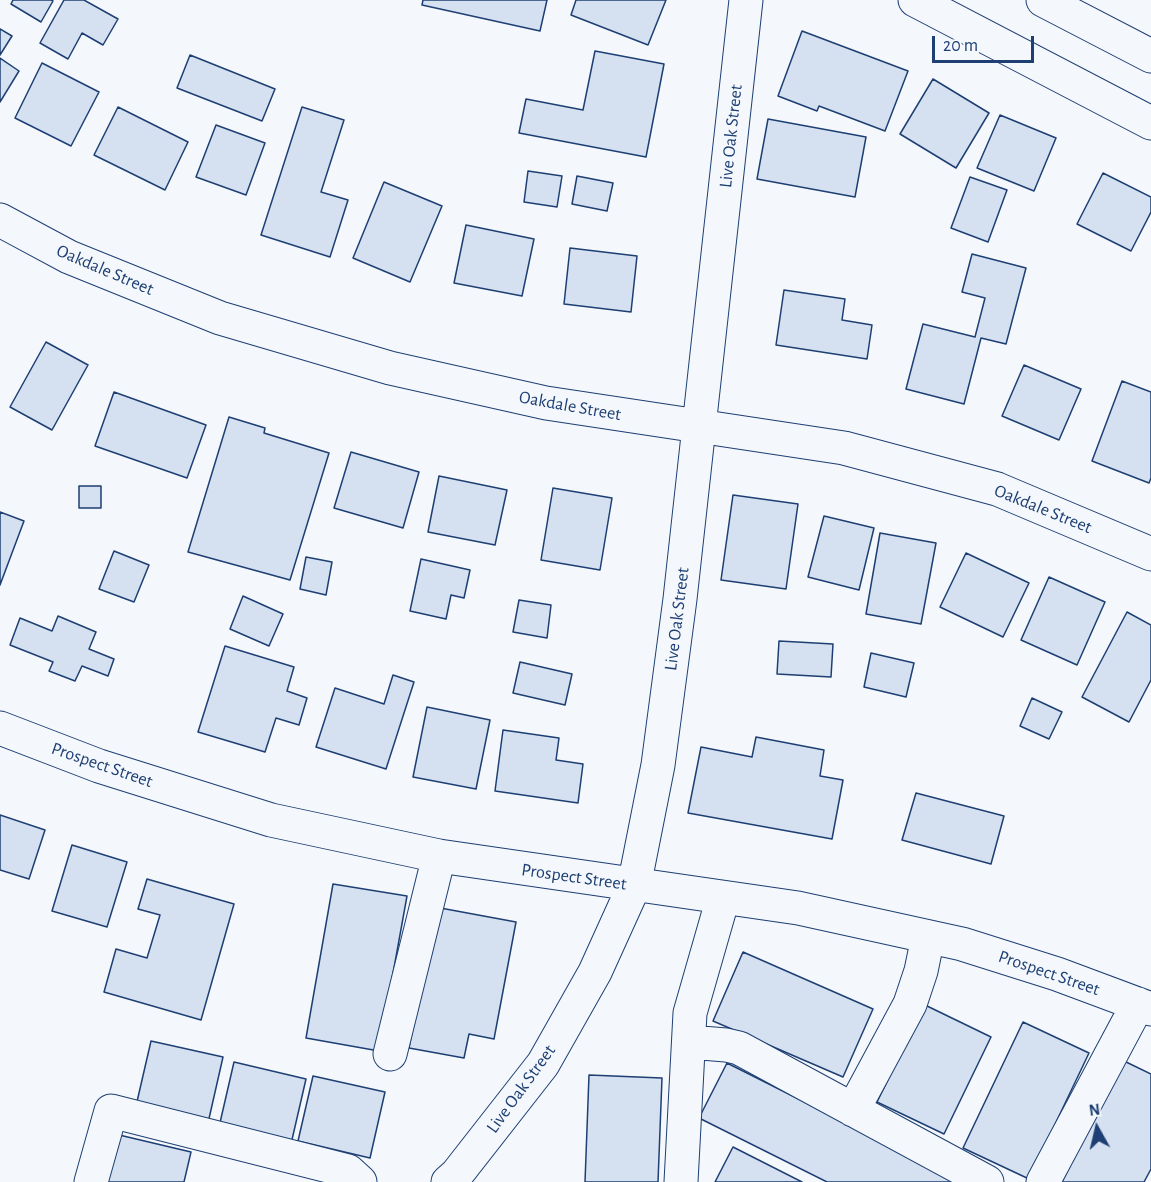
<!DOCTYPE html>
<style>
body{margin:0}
#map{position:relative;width:1151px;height:1182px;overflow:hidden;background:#f4f7fb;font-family:"Alegreya Sans",sans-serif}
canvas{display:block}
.north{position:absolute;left:1067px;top:1098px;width:60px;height:60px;-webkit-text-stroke:4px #f4f7fb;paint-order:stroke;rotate:352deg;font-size:16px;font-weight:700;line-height:24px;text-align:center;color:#1d3f73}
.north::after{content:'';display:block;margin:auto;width:21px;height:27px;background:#1d3f73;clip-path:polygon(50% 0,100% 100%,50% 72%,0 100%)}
.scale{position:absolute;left:932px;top:36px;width:102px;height:27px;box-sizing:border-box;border:3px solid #1d3f73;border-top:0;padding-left:8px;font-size:18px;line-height:21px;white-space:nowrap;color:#1d3f73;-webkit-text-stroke:4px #f4f7fb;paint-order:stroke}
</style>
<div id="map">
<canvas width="1151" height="1182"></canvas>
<div class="north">N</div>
<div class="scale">20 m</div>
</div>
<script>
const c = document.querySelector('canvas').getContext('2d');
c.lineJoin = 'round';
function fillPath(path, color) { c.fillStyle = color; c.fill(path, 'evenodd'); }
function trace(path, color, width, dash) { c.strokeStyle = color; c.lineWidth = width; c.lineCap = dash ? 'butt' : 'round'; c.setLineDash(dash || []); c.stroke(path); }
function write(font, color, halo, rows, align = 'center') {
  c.font = font + ' "Alegreya Sans",sans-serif'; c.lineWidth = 4.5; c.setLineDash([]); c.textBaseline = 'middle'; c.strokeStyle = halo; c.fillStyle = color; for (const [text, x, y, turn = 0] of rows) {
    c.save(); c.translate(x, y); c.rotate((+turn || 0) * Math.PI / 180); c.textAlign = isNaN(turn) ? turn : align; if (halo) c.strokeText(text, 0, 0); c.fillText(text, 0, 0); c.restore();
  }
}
const building = new Path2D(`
 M 13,0 L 51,0 L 53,1 L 41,22 L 11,4 Z
 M 64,0 L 84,0 L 118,19 L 103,45 L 82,33 L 68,59 L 40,43 Z
 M 423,0 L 547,0 L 540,31 L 422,5 Z
 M 576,0 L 666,0 L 648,45 L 571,15 Z
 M 0,29 L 12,36 L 0,55 Z
 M 802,31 L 908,71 L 885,131 L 819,106 L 817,111 L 778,96 Z
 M 595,51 L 664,64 L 646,157 L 519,133 L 526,99 L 583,110 Z
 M 190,55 L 275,89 L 262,121 L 177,88 Z
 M 0,58 L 19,71 L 0,102 Z
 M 42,63 L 99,92 L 71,146 L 15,118 Z
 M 933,79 L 989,113 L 956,168 L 900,134 Z
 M 118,107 L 188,142 L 165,190 L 94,155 Z
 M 302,107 L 344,120 L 321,192 L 348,200 L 330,257 L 261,235 Z
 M 1000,115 L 1056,138 L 1034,191 L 977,168 Z
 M 768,119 L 866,137 L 855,197 L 757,179 Z
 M 216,125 L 265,143 L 246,195 L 196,177 Z
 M 528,171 L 562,176 L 557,207 L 524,202 Z
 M 1103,173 L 1151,197 L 1151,212 L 1131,251 L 1077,224 Z
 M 577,176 L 613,183 L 607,211 L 572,204 Z
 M 970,177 L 1007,190 L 988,242 L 951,228 Z
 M 384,182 L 442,206 L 410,282 L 353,258 Z
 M 466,225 L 534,239 L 522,296 L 454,283 Z
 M 570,248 L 637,256 L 631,312 L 564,304 Z
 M 972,254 L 1026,268 L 1006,344 L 981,338 L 964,404 L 906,389 L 923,324 L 975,337 L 985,298 L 962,292 Z
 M 784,290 L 845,299 L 842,320 L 872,325 L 867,359 L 776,345 Z
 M 46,342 L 88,365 L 52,430 L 10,407 Z
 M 1024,365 L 1081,389 L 1059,440 L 1002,416 Z
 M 1122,381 L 1151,392 L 1151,478 L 1149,483 L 1092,461 Z
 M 114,392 L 206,425 L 187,478 L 95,446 Z
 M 229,417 L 265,428 L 264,433 L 329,453 L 290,580 L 188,552 Z
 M 351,452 L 419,472 L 403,528 L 334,508 Z
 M 439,476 L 507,490 L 495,545 L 428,532 Z
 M 79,486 L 101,486 L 101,508 L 79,508 Z
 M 553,488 L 612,498 L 600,570 L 541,560 Z
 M 733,495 L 798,504 L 786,589 L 721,580 Z
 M 0,512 L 24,521 L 0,585 Z
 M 824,516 L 874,528 L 859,590 L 808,577 Z
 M 880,533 L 936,543 L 921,624 L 866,614 Z
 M 114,551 L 149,565 L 134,602 L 99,589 Z
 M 966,553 L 1029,583 L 1003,637 L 940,607 Z
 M 306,557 L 332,562 L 326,595 L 300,589 Z
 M 421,559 L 470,570 L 464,598 L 451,595 L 446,619 L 410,611 Z
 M 1049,577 L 1105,602 L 1077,665 L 1021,640 Z
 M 243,596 L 283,614 L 269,646 L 230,629 Z
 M 519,600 L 551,605 L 547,638 L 513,632 Z
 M 1127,612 L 1151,625 L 1151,680 L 1129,722 L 1082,697 Z
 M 58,616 L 96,632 L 89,649 L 114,659 L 108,676 L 82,666 L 75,681 L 49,671 L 53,662 L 10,645 L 20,618 L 52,631 Z
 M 779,641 L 833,644 L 831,677 L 777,674 Z
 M 225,646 L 294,667 L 287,691 L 307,698 L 299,725 L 276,718 L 265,752 L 198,732 Z
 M 871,653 L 914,663 L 906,697 L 864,687 Z
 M 520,662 L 572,674 L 565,705 L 513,693 Z
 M 393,675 L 414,682 L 386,769 L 316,747 L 335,688 L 384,704 Z
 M 1032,698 L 1062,712 L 1049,739 L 1020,726 Z
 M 427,707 L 490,720 L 476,789 L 413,777 Z
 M 503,730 L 559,738 L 556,760 L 583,764 L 578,803 L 495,791 Z
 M 756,737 L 824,750 L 820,776 L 843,780 L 832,839 L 688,813 L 701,747 L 752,757 Z
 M 916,793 L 1004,816 L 991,864 L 902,840 Z
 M 0,815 L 45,830 L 29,879 L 0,870 Z
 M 72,845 L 127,862 L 107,927 L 52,911 Z
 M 147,879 L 234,904 L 201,1020 L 104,992 L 116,949 L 147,958 L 160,915 L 138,909 Z
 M 333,884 L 407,896 L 379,1051 L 306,1038 Z
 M 435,907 L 516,922 L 494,1039 L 469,1034 L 464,1058 L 409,1048 Z
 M 743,952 L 873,1009 L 843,1077 L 713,1021 Z
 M 925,1005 L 991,1037 L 944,1134 L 877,1102 Z
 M 1023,1022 L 1089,1053 L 1029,1179 L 963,1148 Z
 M 151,1041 L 223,1057 L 208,1123 L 136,1106 Z
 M 1122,1060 L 1151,1074 L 1151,1169 L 1144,1182 L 1062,1182 Z
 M 234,1062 L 306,1079 L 291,1144 L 219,1127 Z
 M 727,1063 L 964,1182 L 827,1182 L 699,1118 Z
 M 589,1075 L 662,1078 L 658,1182 L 585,1182 Z
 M 313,1076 L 385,1092 L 370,1158 L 298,1141 Z
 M 115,1134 L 191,1152 L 184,1182 L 104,1182 Z
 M 733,1147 L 802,1182 L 715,1182 Z`);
const minor = new Path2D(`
 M 915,0 L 1151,123
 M 1043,0 L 1151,56
 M 0,220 L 69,257 L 220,318 L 390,368 L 546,403 L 844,448 L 997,489 L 1151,554
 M 0,728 L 99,766 L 271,820 L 439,856 L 798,908 L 962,944 L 1057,974 L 1151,1009
 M 689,1042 L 726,1045 L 739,1048 L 987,1182
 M 390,1054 L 439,856
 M 853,1110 L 910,1004 L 921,971 L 928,937
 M 91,1182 L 111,1111 L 348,1171 L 360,1182
 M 448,1182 L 457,1174 L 543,1064 L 595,972 L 634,886 L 658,765 L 680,599 L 746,0
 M 681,1182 L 690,1013 L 723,898
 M 1043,1182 L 1138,1004`);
const streetNames = [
 ["Live Oak Street",731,136,-84],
 ["Oakdale Street",105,270,23],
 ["Oakdale Street",570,406,10],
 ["Oakdale Street",1043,509,22],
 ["Live Oak Street",677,619,-83],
 ["Prospect Street",102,765,19],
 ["Prospect Street",574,877,8],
 ["Prospect Street",1049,973,19],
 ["Live Oak Street",521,1089,-54]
];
fillPath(building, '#d5e0f0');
trace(building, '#1d3f73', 1.5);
trace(minor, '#1d3f73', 35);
trace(minor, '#f4f7fb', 33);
write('18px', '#1d3f73', '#f4f7fb', streetNames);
</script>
